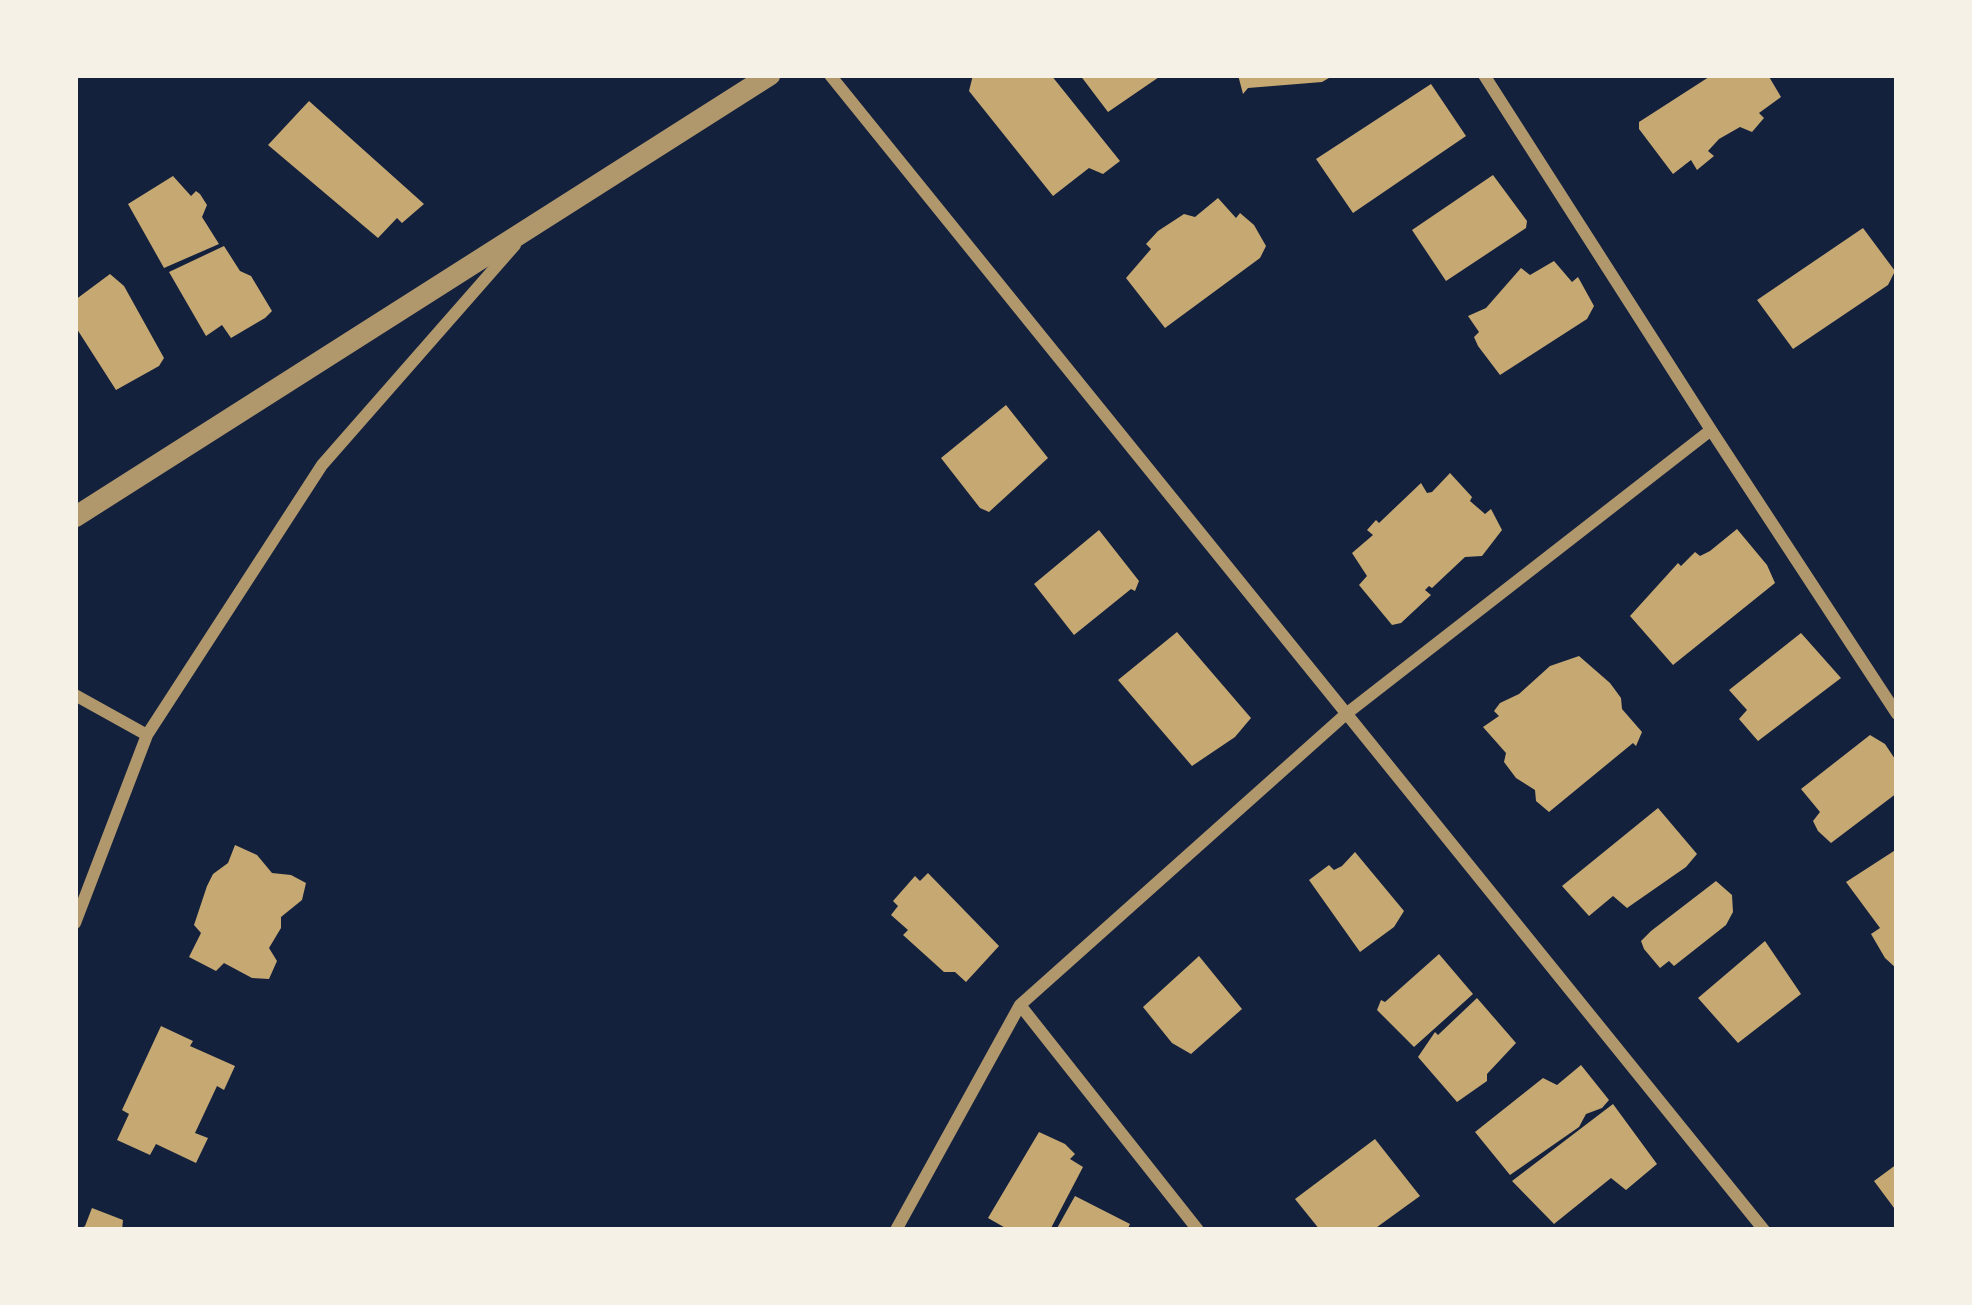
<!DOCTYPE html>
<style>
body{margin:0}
#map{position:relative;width:1972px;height:1305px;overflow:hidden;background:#14213d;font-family:Spectral,serif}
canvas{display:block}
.frame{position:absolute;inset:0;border:78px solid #f6f1e7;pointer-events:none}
</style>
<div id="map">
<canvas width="1972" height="1305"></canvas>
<div class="frame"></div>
</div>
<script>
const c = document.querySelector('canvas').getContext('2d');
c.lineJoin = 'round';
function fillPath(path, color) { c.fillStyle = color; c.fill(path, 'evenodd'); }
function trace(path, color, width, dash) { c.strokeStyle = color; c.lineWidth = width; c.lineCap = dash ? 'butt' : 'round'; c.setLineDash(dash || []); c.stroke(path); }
const building = new Path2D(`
 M 973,75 L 1051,75 L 1120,161 L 1103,174 L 1089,168 L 1053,196 L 969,91 Z
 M 1080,75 L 1162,75 L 1108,112 Z
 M 1238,75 L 1334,75 L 1322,82 L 1248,88 L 1243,94 Z
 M 1712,75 L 1768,75 L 1781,97 L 1759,113 L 1764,118 L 1752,132 L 1740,127 L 1719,139 L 1708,151 L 1714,156 L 1697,170 L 1691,160 L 1673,174 L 1639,129 L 1639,122 Z
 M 1431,84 L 1466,136 L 1353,213 L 1316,159 Z
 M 309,101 L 424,204 L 402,223 L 397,218 L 378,238 L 268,145 Z
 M 1493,175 L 1527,221 L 1526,228 L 1446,281 L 1412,230 Z
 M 173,176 L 191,196 L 196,191 L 200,194 L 207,205 L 202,217 L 219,244 L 164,268 L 128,204 Z
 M 1218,198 L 1236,218 L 1240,213 L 1254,225 L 1266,246 L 1260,258 L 1165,328 L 1126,278 L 1151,249 L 1146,244 L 1158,231 L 1184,214 L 1195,217 Z
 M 1863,228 L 1895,271 L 1888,285 L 1793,349 L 1757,300 Z
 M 224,246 L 240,271 L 251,276 L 272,311 L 265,318 L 231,338 L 222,325 L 206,336 L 169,272 Z
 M 1554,261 L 1572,282 L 1578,277 L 1594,306 L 1587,319 L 1500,375 L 1478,346 L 1474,337 L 1479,332 L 1468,316 L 1486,308 L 1521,268 L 1530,275 Z
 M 110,274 L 124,286 L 164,358 L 159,366 L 116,390 L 75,326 L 75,300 Z
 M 1006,405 L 1048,458 L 989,512 L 980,508 L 941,458 Z
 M 1450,473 L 1472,497 L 1470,501 L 1485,514 L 1491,509 L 1502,530 L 1482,556 L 1465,557 L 1432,588 L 1429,586 L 1425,590 L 1431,595 L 1401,623 L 1392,625 L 1359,585 L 1367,576 L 1352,553 L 1373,535 L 1367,530 L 1376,520 L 1379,523 L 1421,483 L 1427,493 L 1432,492 Z
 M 1737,529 L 1767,565 L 1775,583 L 1673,665 L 1630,616 L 1678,563 L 1681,566 L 1695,552 L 1700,556 L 1710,551 Z
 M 1099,530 L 1139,581 L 1135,591 L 1131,589 L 1074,635 L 1034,584 Z
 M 1177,632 L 1251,718 L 1235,737 L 1192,766 L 1118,680 Z
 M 1801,633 L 1841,678 L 1758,741 L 1739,719 L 1747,710 L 1729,690 Z
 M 1579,656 L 1610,683 L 1621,698 L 1622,709 L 1642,732 L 1636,746 L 1633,743 L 1549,812 L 1536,801 L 1535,790 L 1516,778 L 1504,762 L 1506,753 L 1483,727 L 1499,716 L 1494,711 L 1500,703 L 1519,694 L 1550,666 Z
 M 1870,735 L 1885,744 L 1897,762 L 1897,793 L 1831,843 L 1818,831 L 1813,821 L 1820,812 L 1801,789 Z
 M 1658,808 L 1697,854 L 1686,867 L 1627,908 L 1613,896 L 1589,916 L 1562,886 Z
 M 235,845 L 257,855 L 272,873 L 291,875 L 306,883 L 302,900 L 281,917 L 281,928 L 269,948 L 277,961 L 269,979 L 252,978 L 224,963 L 216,971 L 189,957 L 201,933 L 194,925 L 207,886 L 213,874 L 228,863 Z
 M 1897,849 L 1897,969 L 1885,958 L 1871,934 L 1880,928 L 1846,882 Z
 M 1355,852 L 1404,911 L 1394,927 L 1360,952 L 1309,880 L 1329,865 L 1334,870 L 1342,866 Z
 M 928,873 L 999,946 L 966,982 L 955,972 L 944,972 L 903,935 L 908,930 L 891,915 L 898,906 L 893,901 L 915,876 L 920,881 Z
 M 1716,881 L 1732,895 L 1733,912 L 1726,925 L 1674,966 L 1669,961 L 1660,968 L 1644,949 L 1641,941 L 1651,931 Z
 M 1765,941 L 1801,994 L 1738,1043 L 1698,998 Z
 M 1439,954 L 1473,994 L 1414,1047 L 1377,1010 L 1381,1000 L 1385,1002 Z
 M 1199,956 L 1242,1009 L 1191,1054 L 1172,1043 L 1143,1007 Z
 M 1477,998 L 1516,1043 L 1487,1074 L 1487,1081 L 1457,1102 L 1418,1057 L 1435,1032 L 1438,1035 Z
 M 161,1026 L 193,1041 L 190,1046 L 235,1066 L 224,1090 L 217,1086 L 195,1133 L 208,1138 L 196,1163 L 156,1144 L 150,1155 L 117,1140 L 129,1114 L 122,1110 Z
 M 1581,1065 L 1609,1100 L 1602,1108 L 1586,1114 L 1579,1127 L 1510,1175 L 1475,1132 L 1543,1078 L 1557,1085 Z
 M 1613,1104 L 1657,1164 L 1626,1190 L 1611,1178 L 1554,1224 L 1512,1181 Z
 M 1039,1132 L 1065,1144 L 1075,1154 L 1070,1159 L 1083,1167 L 1050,1230 L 1009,1230 L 988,1218 Z
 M 1375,1139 L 1420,1196 L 1373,1230 L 1320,1230 L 1295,1199 Z
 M 1897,1164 L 1897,1212 L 1874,1181 Z
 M 1075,1196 L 1130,1224 L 1127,1230 L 1056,1230 Z
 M 92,1208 L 123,1220 L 122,1230 L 80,1230 L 85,1226 Z`);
const minor = new Path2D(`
 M 830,75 L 1764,1230
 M 1484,75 L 1711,430 L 1897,714
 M 75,695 L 147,735
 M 75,923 L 147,735 L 322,465 L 515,245
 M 1020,1005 L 1198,1230
 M 896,1230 L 1020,1005 L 1346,714 L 1711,430`);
const tertiary = new Path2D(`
 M 75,517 L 770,75`);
fillPath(building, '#c6a872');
trace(minor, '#b1986c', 12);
trace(tertiary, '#b1986c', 21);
</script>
